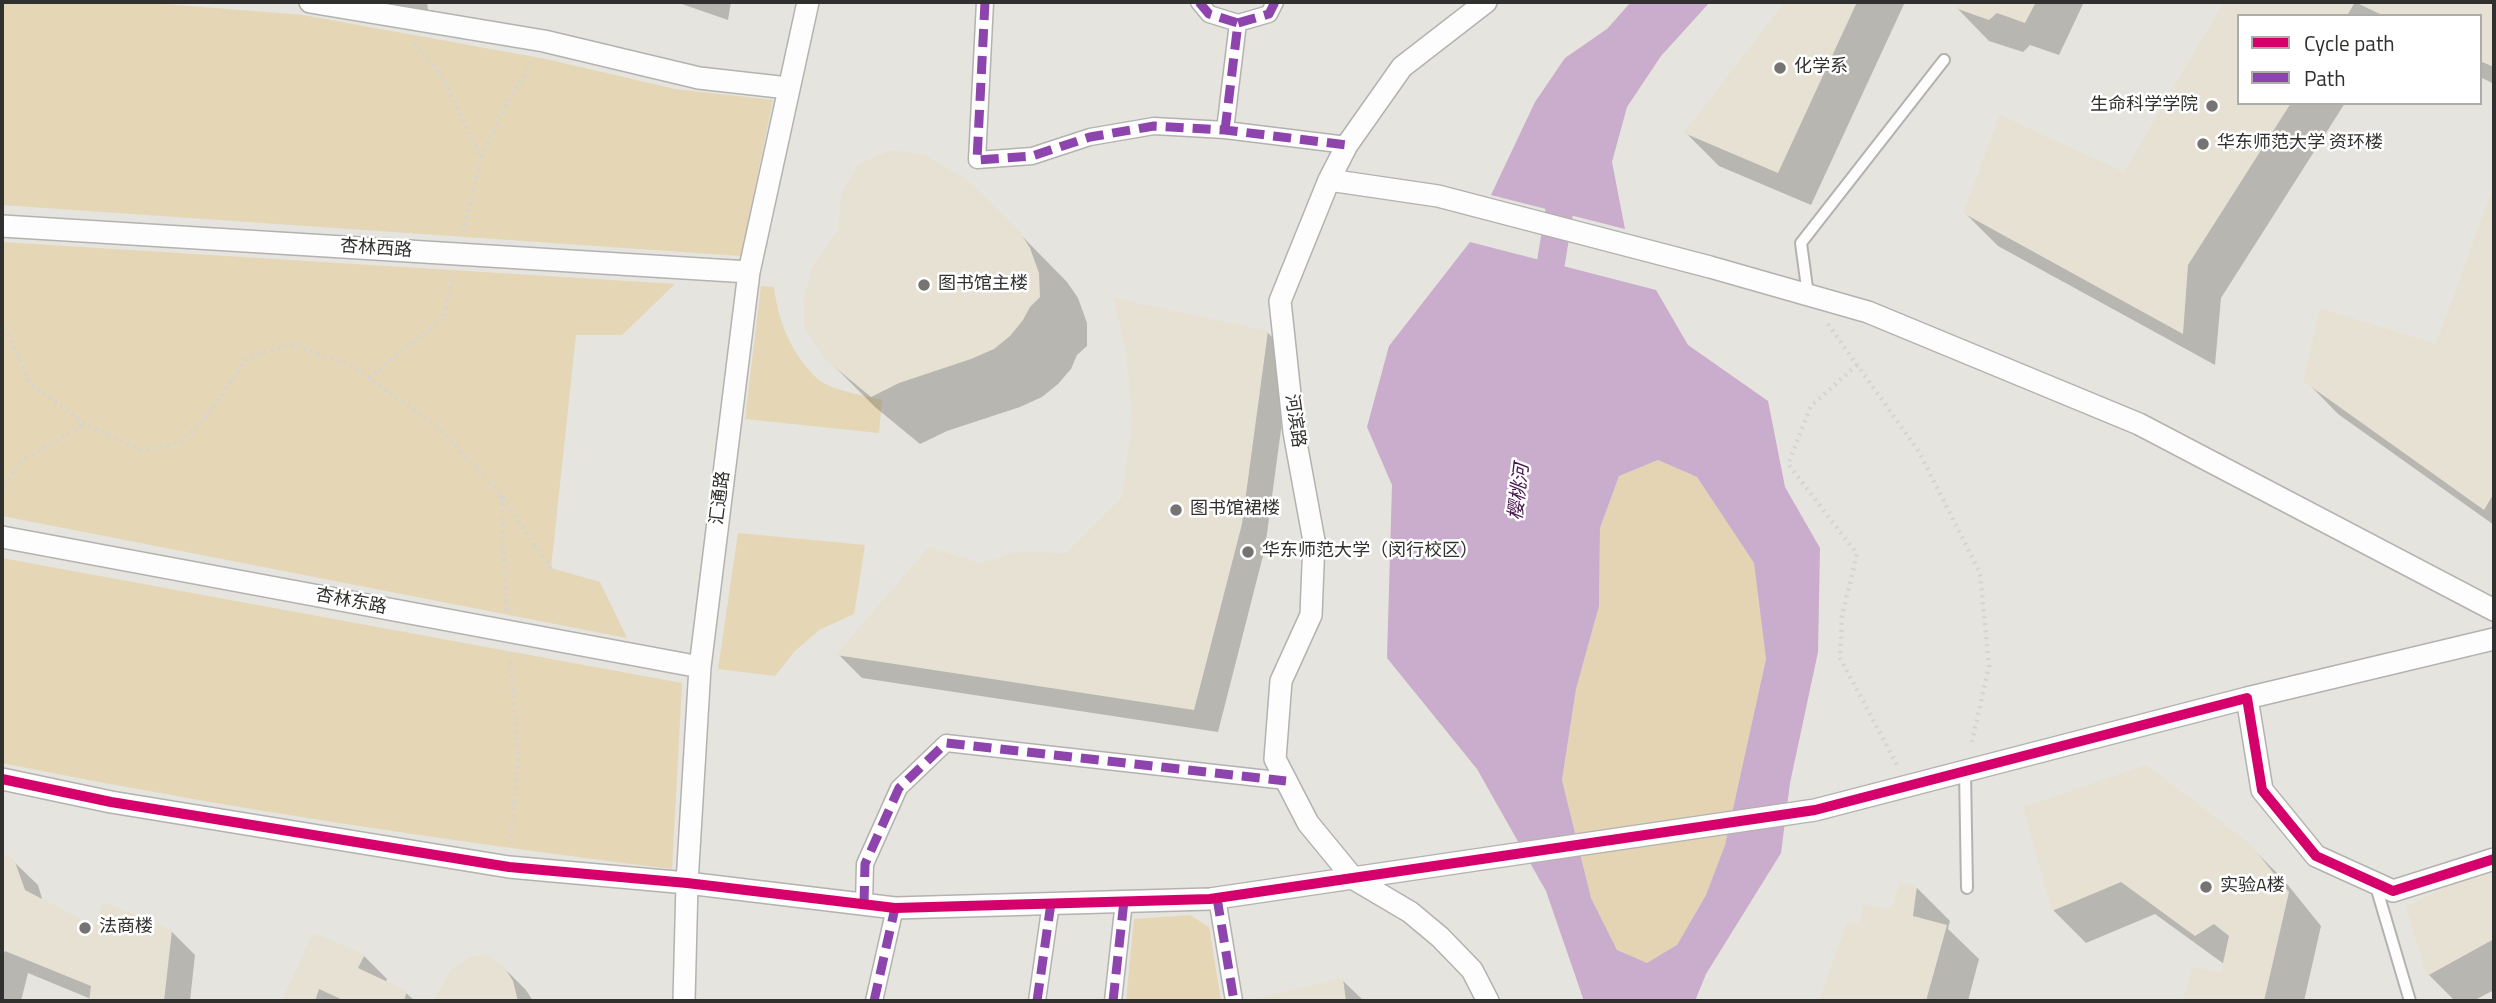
<!DOCTYPE html>
<meta charset="utf-8">
<style>
body{margin:0}
#map{position:relative;width:2496px;height:1003px;overflow:hidden;background:#f4f3f1;font-family:"Titillium Web",sans-serif}
canvas{display:block}
.frame{position:absolute;inset:0;border:4px solid #30302e;pointer-events:none}
.legend{position:absolute;left:2237px;top:14px;width:245px;height:91px;box-sizing:border-box;background:#fff;border:2px solid #acacab;margin:0;padding:9px 12px;list-style:none;font-size:21px;color:#30302e}
.legend li{display:flex;align-items:center;gap:14px;height:35px}
.legend b{width:35px;border:2px solid #acacab}
</style>
<div id="map">
<canvas width="2496" height="1003"></canvas>
<div class="frame"></div>
<ul class="legend">
<li><b style="height:9px;background:#d6006c"></b>Cycle path</li>
<li><b style="height:9px;background:#8e44ad"></b>Path</li>
</ul>
</div>
<script>
const c = document.querySelector('canvas').getContext('2d');
c.lineJoin = 'round';
function fillPath(path, color) { c.fillStyle = color; c.fill(path, 'evenodd'); }
function trace(path, color, width, dash) { c.strokeStyle = color; c.lineWidth = width; c.lineCap = dash ? 'butt' : 'round'; c.setLineDash(dash || []); c.stroke(path); }
function write(font, color, halo, rows, align = 'center') {
  c.font = font + ' "Titillium Web","Noto Sans SC",sans-serif'; c.lineWidth = 5; c.setLineDash([]); c.textBaseline = 'middle'; c.strokeStyle = halo; c.fillStyle = color; for (const [text, x, y, turn = 0] of rows) {
    c.save(); c.translate(x, y); c.rotate((+turn || 0) * Math.PI / 180); c.textAlign = isNaN(turn) ? turn : align; if (halo) c.strokeText(text, 0, 0); c.fillText(text, 0, 0); c.restore();
  }
}
const built = new Path2D(`
 M 2,2 L 2494,2 L 2494,1001 L 2,1001 ZM 2239,16 L 2480,16 L 2480,103 L 2239,103 Z`);
const green = new Path2D(`
 M 2,2 L 140,2 L 303,15 L 546,59 L 675,89 L 773,100 L 741,256 L 2,205 Z
 M 2,242 L 675,284 L 622,335 L 576,335 L 551,568 L 600,582 L 627,638 L 2,516 Z
 M 761,286 L 774,287 C 778,322 792,356 819,380 C 831,390 866,396 882,400 L 879,433 L 745,419 Z
 M 738,533 L 865,545 L 854,614 L 819,630 L 794,652 L 775,676 L 718,669 Z
 M 2,558 L 682,683 L 672,869 C 448,841 223,808 2,763 Z
 M 1190,915 L 1209,927 L 1221,1001 L 1126,1001 L 1134,919 Z`);
const forest = new Path2D(`
 M 1658,460 L 1697,477 L 1754,563 L 1766,659 L 1725,845 L 1706,895 L 1677,945 L 1648,964 L 1617,950 L 1591,898 L 1562,780 L 1576,689 L 1599,606 L 1600,528 L 1619,476 Z`);
const water = new Path2D(`
 M 1631,2 L 1710,2 L 1661,56 L 1627,107 L 1612,162 L 1625,229 L 1491,195 L 1535,102 L 1565,58 L 1607,29 Z
 M 1470,242 L 1656,290 L 1688,345 L 1768,401 L 1785,487 L 1820,548 L 1818,652 L 1790,783 L 1781,853 L 1706,974 L 1695,1001 L 1584,1001 L 1546,891 L 1477,769 L 1387,658 L 1392,485 L 1367,427 L 1389,346 ZM 1658,460 L 1697,477 L 1754,563 L 1766,659 L 1725,845 L 1706,895 L 1677,945 L 1647,963 L 1617,950 L 1591,898 L 1562,780 L 1576,689 L 1599,606 L 1600,528 L 1619,476 Z`);
const shadow = new Path2D(`
 M 343,2 L 427,2 L 428,11 L 357,16 Z
 M 676,2 L 731,2 L 728,20 Z
 M 1787,2 L 1905,2 L 1811,205 L 1719,166 L 1686,133 Z
 M 1959,2 L 2084,2 L 2059,55 L 2030,45 L 2023,52 L 1989,41 L 1957,8 Z
 M 2226,2 L 2494,2 L 2494,84 L 2480,77 L 2480,16 L 2239,16 L 2239,103 L 2345,103 L 2221,298 L 2215,365 L 1998,246 L 1965,213 L 2125,175 Z
 M 2494,189 L 2494,525 L 2338,414 L 2305,380 L 2437,347 Z
 M 1018,232 L 1067,282 L 1078,298 L 1087,323 L 1087,346 L 1077,355 L 1071,369 L 1058,384 L 1042,397 L 1020,407 L 947,431 L 920,444 L 875,407 L 826,358 Z
 M 1267,332 L 1291,356 L 1265,548 L 1218,732 L 862,678 L 839,655 L 980,565 L 1067,555 L 1123,498 Z
 M 2025,808 L 2249,845 L 2283,879 L 2321,926 L 2304,1001 L 2184,1001 L 2194,969 L 2222,974 L 2224,964 L 2155,914 L 2086,943 L 2053,910 Z
 M 2,855 L 13,861 L 38,885 L 43,902 L 95,928 L 171,931 L 195,955 L 190,1001 L 90,1001 L 91,999 L 28,973 L 21,1001 L 2,1001 Z
 M 2494,863 L 2494,990 L 2473,1001 L 2455,1001 L 2429,975 Z
 M 1917,888 L 1950,921 L 1948,929 L 1979,959 L 1968,1001 L 1821,1001 L 1849,925 L 1861,926 L 1892,912 Z
 M 364,956 L 387,979 L 386,983 L 406,993 L 415,1001 L 284,1001 L 288,989 Z
 M 502,966 L 526,990 L 533,1001 L 435,1001 L 440,991 Z
 M 1342,980 L 1364,1001 L 1266,1001 L 1265,998 Z`);
const canal = new Path2D(`
 M 1545,299 L 1565,176`);
const building = new Path2D(`
 M 1785,2 L 1857,2 L 1778,173 L 1684,133 Z
 M 1957,2 L 2036,2 L 2025,23 L 1997,13 L 1989,20 L 1955,8 Z
 M 2224,2 L 2494,2 L 2494,67 L 2480,61 L 2480,16 L 2384,16 L 2355,2 L 2347,16 L 2239,16 L 2239,103 L 2291,103 L 2188,265 L 2183,334 L 1963,213 L 2000,115 L 2124,172 Z
 M 891,150 L 925,155 L 967,180 L 1019,231 L 1030,248 L 1039,273 L 1040,297 L 1030,307 L 1023,320 L 1010,336 L 994,349 L 971,359 L 899,383 L 871,397 L 825,359 L 804,327 L 804,300 L 812,267 L 838,231 L 841,194 L 859,164 Z
 M 2494,185 L 2494,493 L 2484,510 L 2303,381 L 2320,308 L 2436,344 Z
 M 1114,298 L 1268,331 L 1242,524 L 1194,710 L 836,655 L 929,547 L 980,563 L 1017,552 L 1066,553 L 1122,497 L 1132,422 L 1127,358 Z
 M 2146,765 L 2250,844 L 2289,892 L 2264,1001 L 2183,1001 L 2193,967 L 2221,972 L 2229,936 L 2214,924 L 2195,936 L 2121,882 L 2052,911 L 2023,807 Z
 M 2,853 L 14,859 L 25,890 L 94,926 L 104,902 L 172,930 L 164,1001 L 89,1001 L 91,986 L 5,951 L 2,958 Z
 M 2494,862 L 2494,939 L 2427,976 L 2406,907 Z
 M 1900,883 L 1917,886 L 1913,916 L 1947,925 L 1926,1001 L 1819,1001 L 1847,923 L 1859,924 L 1863,904 L 1891,910 Z
 M 313,933 L 365,954 L 358,968 L 407,991 L 404,1001 L 345,1001 L 319,989 L 315,1001 L 282,1001 Z
 M 487,955 L 503,965 L 513,981 L 518,1001 L 433,1001 L 452,969 L 469,957 Z
 M 1343,978 L 1346,1001 L 1264,1001 L 1263,997 Z`);
const path = new Path2D(`
 M 415,43 L 445,82 L 481,158
 M 463,232 L 481,158 L 509,100 L 531,63
 M 2,322 L 31,384 L 85,424 L 142,450 L 181,443 L 213,408 L 247,358 L 291,344 L 353,366 L 442,431 L 501,495 L 551,569
 M 1828,324 L 1919,452 L 1980,573 L 1989,666 L 1971,746
 M 1857,365 L 1811,406 L 1788,464 L 1857,554 L 1842,616 L 1840,658 L 1897,765
 M 369,378 L 444,317 L 453,274
 M 2,492 L 18,463 L 85,424
 M 501,496 L 507,610
 M 510,654 L 518,757 L 511,844`);
const service = new Path2D(`
 M 1808,295 L 1801,243 L 1944,60
 M 1965,771 L 1967,888
 M 2375,883 L 2410,1001`);
const pedestrian = new Path2D(`
 M 985,2 L 977,160 L 1032,156 L 1090,137 L 1154,126 L 1225,130 L 1347,145
 M 1199,2 L 1209,14 L 1238,23
 M 1225,130 L 1238,23 L 1269,14 L 1275,2
 M 1217,898 L 1234,1001
 M 864,904 L 865,864 L 899,788 L 946,743 L 1286,781
 M 874,1001 L 895,908
 M 1037,1001 L 1051,903
 M 1113,1001 L 1124,901`);
const minor = new Path2D(`
 M 310,2 L 544,41 L 699,78 L 788,88
 M 1486,2 L 1402,67 L 1347,145 L 1329,180 L 1280,301 L 1294,432 L 1314,541 L 1311,615 L 1281,681 L 1275,759 L 1308,823 L 1354,879 L 1410,912 L 1440,937 L 1472,970 L 1488,1001
 M 1329,180 L 1438,196 L 1710,267 L 1868,312 L 2139,424 L 2494,610
 M 2,226 L 749,272
 M 2,537 L 700,667
 M 2247,698 L 2494,639
 M 2,779 L 111,802 L 509,867 L 687,883 L 895,908 L 1210,899 L 1815,810 L 2247,698 L 2262,790 L 2316,856 L 2393,891 L 2494,859
 M 684,1001 L 687,883 L 700,667 L 749,272 L 808,2`);
const quiet = new Path2D(`
 M 985,2 L 977,160 L 1032,156 L 1090,137 L 1154,126 L 1225,130 L 1347,145
 M 1199,2 L 1209,14 L 1238,23
 M 1225,130 L 1238,23 L 1269,14 L 1275,2
 M 1217,898 L 1234,1001
 M 864,904 L 865,864 L 899,788 L 946,743 L 1286,781
 M 874,1001 L 895,908
 M 1037,1001 L 1051,903
 M 1113,1001 L 1124,901`);
const cycleway = new Path2D(`
 M 2,779 L 111,802 L 509,867 L 687,883 L 895,908 L 1210,899 L 1815,810 L 2247,698 L 2262,790 L 2316,856 L 2393,891 L 2494,859`);
const markers = [
 [1780,68,7,"#757472"],
 [2212,106,7,"#757472"],
 [2203,144,7,"#757472"],
 [924,285,7,"#757472"],
 [1176,510,7,"#757472"],
 [1248,552,7,"#757472"],
 [2206,887,7,"#757472"],
 [85,928,7,"#757472"]
];
const poiNames = [
 ["化学系",1794,68],
 ["生命科学学院",2198,106,"right"],
 ["华东师范大学 资环楼",2217,144],
 ["图书馆主楼",938,285],
 ["图书馆裙楼",1190,510],
 ["华东师范大学（闵行校区）",1262,552],
 ["实验A楼",2220,887],
 ["法商楼",99,928]
];
const streetNames = [
 ["杏林西路",376,249,4],
 ["河滨路",1294,421,82],
 ["汇通路",721,498,-83],
 ["杏林东路",351,602,11]
];
const waterNames = [
 ["樱桃河",1520,492,-83]
];
fillPath(built, '#e6e4de');
fillPath(green, '#e5d6b6');
fillPath(forest, '#e4d4b3');
fillPath(water, '#caaccc');
fillPath(shadow, '#0003');
trace(canal, '#caaccc', 28);
fillPath(building, '#e7e1d4');
trace(service, '#b3b2b0', 14);
trace(pedestrian, '#b3b2b0', 19);
trace(minor, '#b3b2b0', 24);
trace(path, '#d5d4d4', 4.5, [2, 5]);
trace(service, '#fdfdfd', 10);
trace(pedestrian, '#fdfdfd', 16);
trace(minor, '#fdfdfd', 21);
trace(quiet, '#8e44ad', 9, [18, 9]);
trace(cycleway, '#d6006c', 10);
for (const [x, y, r, color] of markers) { const dot = new Path2D(); dot.arc(x, y, r, 0, 2 * Math.PI); c.fillStyle = color; c.fill(dot); trace(dot, '#fff', 2.5); }
write('18px', '#30302e', '#fff', poiNames, 'left');
write('18px', '#30302e', '#fff', streetNames);
write('italic 19px', '#47144e', '#fff', waterNames);
</script>
